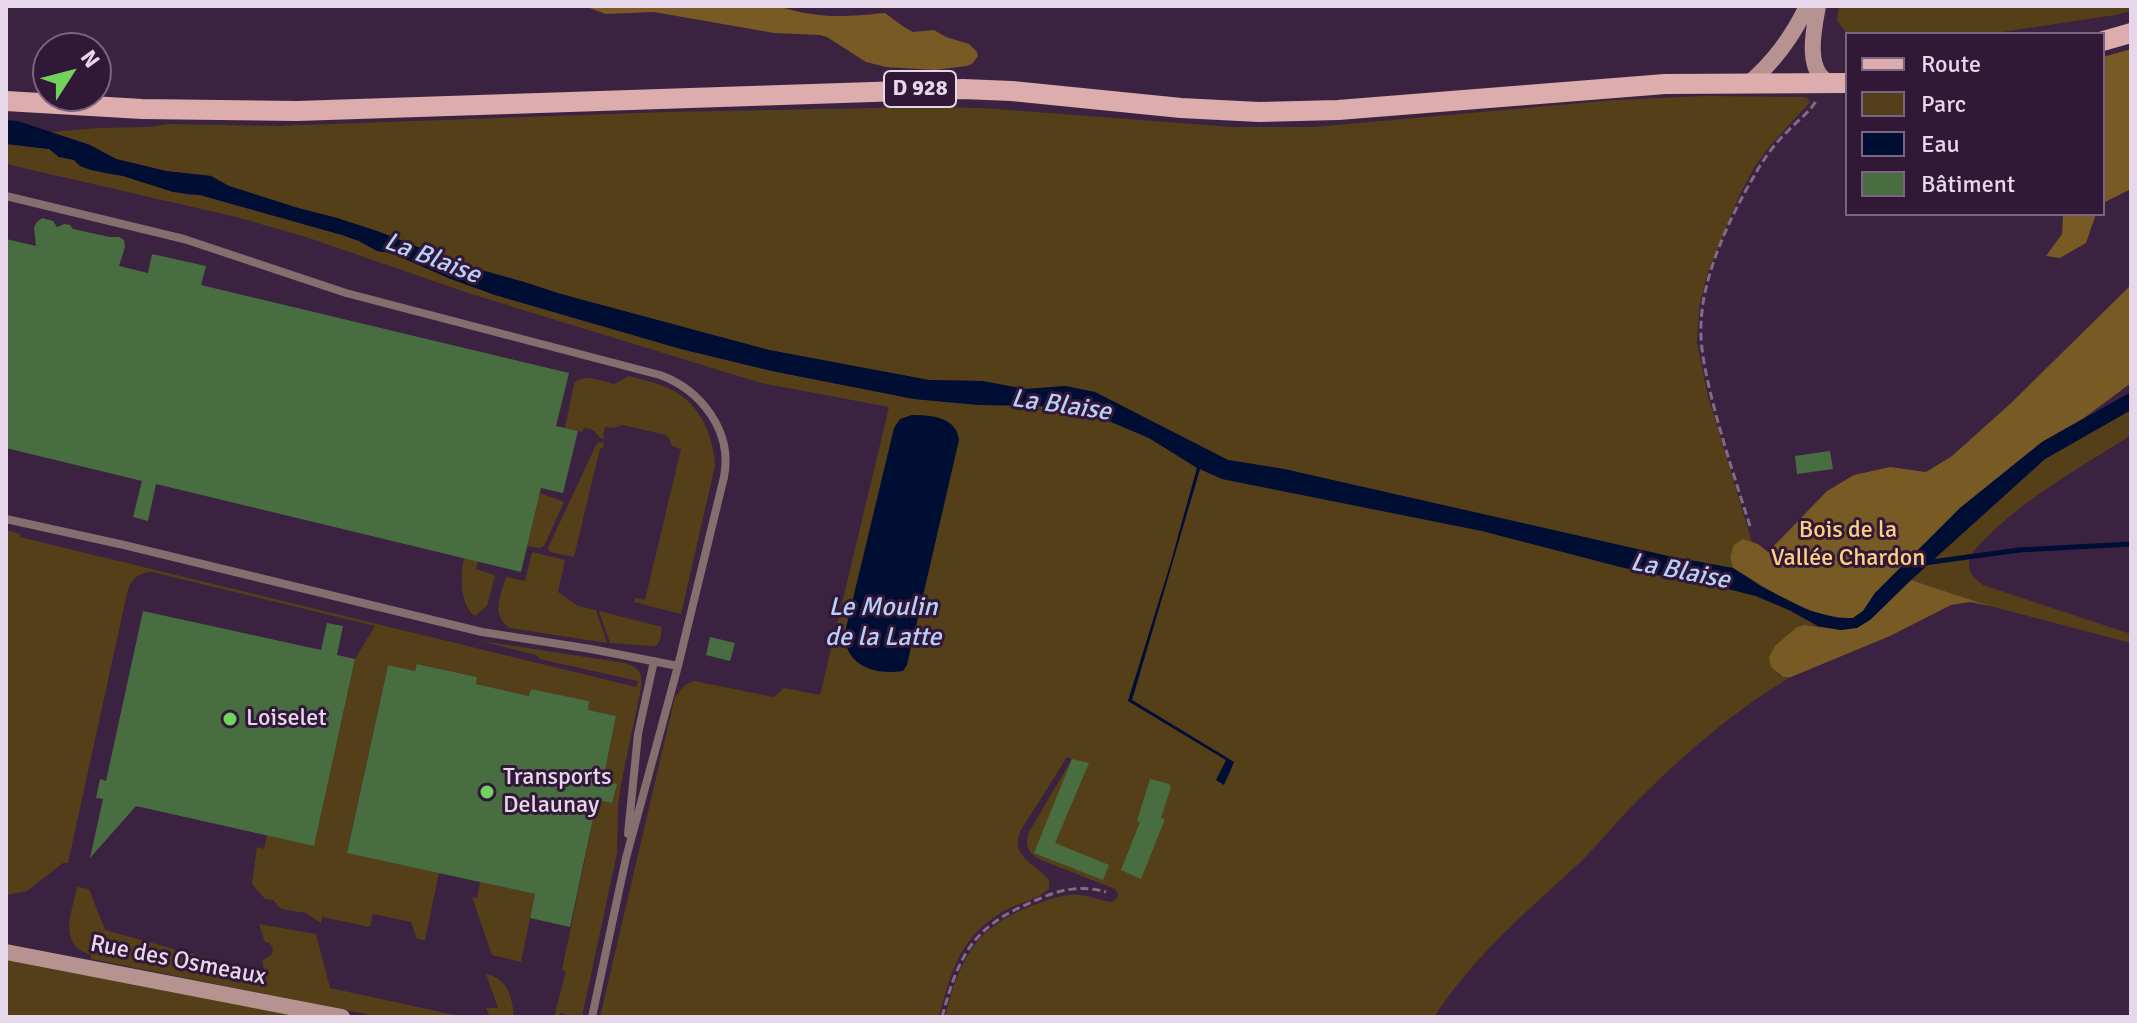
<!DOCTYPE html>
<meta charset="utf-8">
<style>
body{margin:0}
#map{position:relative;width:2137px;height:1023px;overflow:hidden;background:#3c2241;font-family:Signika,sans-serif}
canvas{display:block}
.frame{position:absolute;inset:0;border:8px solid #e7d7eb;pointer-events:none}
.legend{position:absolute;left:1845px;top:32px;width:260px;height:184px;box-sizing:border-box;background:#321837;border:2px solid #7a647f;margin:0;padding:10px 14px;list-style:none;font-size:24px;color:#e7d7eb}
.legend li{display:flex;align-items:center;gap:16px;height:40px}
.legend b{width:40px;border:2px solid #7a647f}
.north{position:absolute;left:32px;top:32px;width:80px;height:80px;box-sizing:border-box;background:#321837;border:2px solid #7a647f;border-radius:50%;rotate:54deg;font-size:22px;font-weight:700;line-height:32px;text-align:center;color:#e7d7eb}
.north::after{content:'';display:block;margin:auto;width:28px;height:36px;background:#71d35e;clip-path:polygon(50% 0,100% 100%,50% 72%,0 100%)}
</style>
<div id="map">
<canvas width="2137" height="1023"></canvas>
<div class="frame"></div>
<ul class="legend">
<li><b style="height:10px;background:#dcadac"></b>Route</li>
<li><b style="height:22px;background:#543f18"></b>Parc</li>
<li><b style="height:22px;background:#000e34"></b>Eau</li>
<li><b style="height:22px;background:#486d41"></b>Bâtiment</li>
</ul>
<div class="north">N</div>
</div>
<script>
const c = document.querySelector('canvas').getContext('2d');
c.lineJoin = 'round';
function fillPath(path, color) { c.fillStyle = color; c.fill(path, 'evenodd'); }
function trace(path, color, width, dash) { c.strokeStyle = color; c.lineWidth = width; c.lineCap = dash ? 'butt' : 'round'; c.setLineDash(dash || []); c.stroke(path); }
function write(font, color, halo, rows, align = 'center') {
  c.font = font + ' Signika,sans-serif'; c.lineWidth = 6; c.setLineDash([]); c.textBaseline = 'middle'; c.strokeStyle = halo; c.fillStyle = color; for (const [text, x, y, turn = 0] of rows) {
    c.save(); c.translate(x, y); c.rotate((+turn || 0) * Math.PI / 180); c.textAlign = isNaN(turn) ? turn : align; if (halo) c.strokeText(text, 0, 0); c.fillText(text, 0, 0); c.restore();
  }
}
const green = new Path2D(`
 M 1839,6 L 2131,6 L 2131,11 L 2115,15 L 1989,34 L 1847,34 L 1837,21 Z
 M 1704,96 L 1803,97 L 1807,98 L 1810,102 L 1769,147 L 1754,168 L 1738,198 L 1707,275 L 1699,308 L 1697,343 L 1708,396 L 1752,542 L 1743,539 L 1730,557 L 1733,568 L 1668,556 L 1284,469 L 1228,460 L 1095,392 L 1065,386 L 1026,389 L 982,381 L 929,380 L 769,350 L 560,294 L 524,282 L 467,266 L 377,231 L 337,218 L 298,208 L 229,186 L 211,176 L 166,171 L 116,159 L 90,145 L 50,132 L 97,128 L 149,127 L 170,124 L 276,126 L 666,112 L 928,107 L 983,108 L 1233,127 L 1314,127 L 1615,100 Z
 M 6,144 L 49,149 L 59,157 L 69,158 L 102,173 L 123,176 L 188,195 L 200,195 L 342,235 L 359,241 L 377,251 L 391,253 L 451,279 L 495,295 L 681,349 L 772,371 L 914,399 L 979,405 L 1040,406 L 1104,419 L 1149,438 L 1197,467 L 1171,562 L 1128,701 L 1226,760 L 1224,784 L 1234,762 L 1132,700 L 1200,469 L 1222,479 L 1482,531 L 1671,579 L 1728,589 L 1756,596 L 1789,610 L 1818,626 L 1805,625 L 1777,673 L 1783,677 L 1791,677 C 1733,711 1681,757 1634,804 C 1614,824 1597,847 1576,866 C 1522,916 1475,955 1434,1017 L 945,1017 C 960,959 975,927 1034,905 C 1045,901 1058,896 1070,895 C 1086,893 1098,901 1113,902 L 1118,897 L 1118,894 L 1115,889 L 1041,860 C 1029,854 1024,846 1029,832 L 1072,759 L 1067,757 L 1021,830 C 1009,857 1035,863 1049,880 L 1049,889 C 1037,900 1018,903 1004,911 C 960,936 951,972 939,1017 L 600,1017 L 675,697 L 685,685 L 694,681 L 774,697 L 784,688 L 820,695 L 889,407 L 761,383 L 471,294 L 306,237 L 236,217 L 6,164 Z
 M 629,376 C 643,380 659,383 672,390 C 700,404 714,436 715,466 L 681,614 L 634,602 L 635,598 L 645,600 L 681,449 L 672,446 L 670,440 L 666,435 L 622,425 L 614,428 L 605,427 L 603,435 L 605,439 L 600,438 C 595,431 592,428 584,428 L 582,432 L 565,428 L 574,384 C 583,372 601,381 614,384 Z
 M 2131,410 L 2131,435 C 2082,467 2031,494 1989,535 C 1982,542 1973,550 1970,559 C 1966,571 1974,578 1983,585 L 2131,634 L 2131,643 L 1990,606 L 1911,580 L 2045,459 Z
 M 599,442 L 604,443 L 603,448 L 600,448 L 574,557 L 550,552 L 548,548 L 596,445 Z
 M 540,493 L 564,502 L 544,546 L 540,548 L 527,546 Z
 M 6,530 L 20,534 L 20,537 L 636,687 L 638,681 L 540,659 L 536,655 L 481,641 L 625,663 C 639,668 643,672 641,688 L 621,784 L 618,807 L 617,853 L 582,1017 L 566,1017 L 567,1015 L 560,1013 L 559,1017 L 554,1017 L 566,971 L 562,970 L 597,800 L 612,803 L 616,785 L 603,781 L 616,716 L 588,710 L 589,701 L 531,689 L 529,696 L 476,684 L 477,677 L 418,664 L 415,671 L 388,665 L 347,852 L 439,873 L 425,940 L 417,939 L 411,922 L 373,914 L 370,927 L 322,917 L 321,923 L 306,913 L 281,909 L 273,900 L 265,899 L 252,884 L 257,847 L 264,849 L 267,835 L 314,845 L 355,659 L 375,626 L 152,572 C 140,572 132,578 128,589 L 68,863 L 63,863 L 27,891 L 6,895 Z
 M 532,552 L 565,560 L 558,592 L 578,606 L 596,610 L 607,643 L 510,628 C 490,615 501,595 506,577 L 525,581 Z
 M 464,558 L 478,561 L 476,569 L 495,575 L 487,606 L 475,616 C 460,606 460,575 464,558 Z
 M 599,611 L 662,627 L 660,640 L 657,645 L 650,646 L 610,643 Z
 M 480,882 L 535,894 L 521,962 L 492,955 L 472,897 L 477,898 Z
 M 77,887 L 89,889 L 105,930 L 265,974 L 262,961 L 271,955 L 273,949 L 270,943 L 265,942 L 259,924 L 316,934 L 330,988 L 464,1017 L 381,1017 L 91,959 L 91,955 C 57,944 72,913 77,887 Z
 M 6,956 L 305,1017 L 6,1017 Z
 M 486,974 C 508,979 512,996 514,1017 L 490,1017 L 486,1008 L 498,1008 Z`);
const forest = new Path2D(`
 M 584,6 L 777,6 C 819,19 842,17 885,13 L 904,27 L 913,32 L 934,30 L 946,37 L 969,44 L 977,52 L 978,56 L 972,64 L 966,66 L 935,70 L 886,67 L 866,62 L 827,37 L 820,35 L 774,33 L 654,12 L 606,14 Z
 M 2131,49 L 2131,189 L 2103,203 L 2103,57 Z
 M 2063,214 L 2096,214 L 2086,243 L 2060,258 L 2046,256 L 2062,234 Z
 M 2131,285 L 2131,383 L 2084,418 L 2042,442 L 1960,508 L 1875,593 L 1863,611 L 1853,618 L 1847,618 C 1805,616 1768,589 1733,568 L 1730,557 L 1734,545 L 1743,539 L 1758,544 L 1768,552 L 1827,491 L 1854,475 L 1890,467 L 1926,472 L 1952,456 L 2010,404 Z
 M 1911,580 L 1990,606 L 1970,602 L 1951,605 L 1890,636 L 1791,677 L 1783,677 L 1771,667 L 1769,657 L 1775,646 L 1797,627 L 1805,625 L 1841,630 L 1870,620 Z`);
const water = new Path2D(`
 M 6,120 L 18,121 L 90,145 L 116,159 L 166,171 L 211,176 L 229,186 L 298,208 L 337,218 L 377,231 L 467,266 L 524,282 L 561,294 L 769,350 L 929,380 L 982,381 L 1026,389 L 1065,386 L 1095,392 L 1228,460 L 1284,469 L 1668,556 L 1733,568 L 1762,587 L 1810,611 L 1838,618 L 1853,618 L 1863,611 L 1875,593 L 1960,508 L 2042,442 L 2131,392 L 2131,410 L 2045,459 L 1911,580 L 1870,620 L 1857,628 L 1841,630 L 1818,626 L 1789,610 L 1756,596 L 1728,589 L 1624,568 L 1482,531 L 1222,479 L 1200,469 L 1132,700 L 1234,762 L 1224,785 L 1216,780 L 1226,760 L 1128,701 L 1171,562 L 1197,468 L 1149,438 L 1104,419 L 1040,406 L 979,405 L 914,399 L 772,371 L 681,349 L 495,295 L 451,279 L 391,253 L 377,251 L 359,241 L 342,235 L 200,195 L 173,192 L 123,176 L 91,170 L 80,166 L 74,160 L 59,157 L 49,149 L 6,144 Z
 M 912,415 C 931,415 957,417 959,440 L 907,665 L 903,671 C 875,675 848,667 844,636 L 894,428 L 900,419 Z`);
const stream = new Path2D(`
 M 1924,563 L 2019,550 L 2131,544`);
const building = new Path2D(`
 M 42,218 L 53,221 L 57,227 L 64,224 L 70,225 L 73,229 L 110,237 L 119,237 L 124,240 L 125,247 L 119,266 L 148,273 L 152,254 L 206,266 L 201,285 L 569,373 L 556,426 L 578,431 L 563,493 L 541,488 L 521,572 L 156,484 L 148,521 L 133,517 L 142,481 L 6,448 L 6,239 L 36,246 L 34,228 L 36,223 Z
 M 1830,451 L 1833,469 L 1797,474 L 1795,456 Z
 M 143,611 L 321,650 L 327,623 L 343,626 L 337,655 L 355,659 L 314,846 L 136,806 L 90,858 L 103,799 L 96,798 L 100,779 L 106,781 Z
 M 710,637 L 735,643 L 730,661 L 706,655 Z
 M 417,664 L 477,677 L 476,684 L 529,696 L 531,689 L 589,701 L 588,710 L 616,716 L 603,781 L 617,784 L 612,803 L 597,800 L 570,927 L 530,918 L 535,894 L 347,853 L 388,665 L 415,671 Z
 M 1072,759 L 1089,763 L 1055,843 L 1109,865 L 1103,880 L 1034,853 Z
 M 1150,779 L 1170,784 L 1169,787 L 1171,787 L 1161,818 L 1165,819 L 1141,879 L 1121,870 L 1140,822 L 1137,821 Z`);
const path = new Path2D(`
 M 1750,526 C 1736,482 1721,437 1710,391 C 1705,369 1700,347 1701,325 C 1702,276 1730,217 1754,176 C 1763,160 1774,144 1787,132 C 1797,121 1809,113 1816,101
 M 942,1017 C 960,951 974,925 1039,899 C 1061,889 1082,885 1106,892`);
const service = new Path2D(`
 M 6,196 L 184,239 L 346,293 L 660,375 C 701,390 733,431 724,477 L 678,666 L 591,649 L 482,632 L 124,545 L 6,519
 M 628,834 L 638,734 L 654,661
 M 592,1017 L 626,858 L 678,666`);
const secondary = new Path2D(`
 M 1818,6 C 1814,28 1803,75 1833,84
 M 1748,84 C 1774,62 1793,36 1807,6
 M 6,952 L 342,1017`);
const primary = new Path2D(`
 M 2103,41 L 2131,33
 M 6,101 L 142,109 L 297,111 L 963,89 L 1012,91 L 1181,108 L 1259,112 L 1338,110 L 1665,84 L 1847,83`);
const markers = [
 [230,719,8,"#71d35e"],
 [487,792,8,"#71d35e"]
];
const shields = [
 [920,89,72]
];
const shieldNames = [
 ["D 928",920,89]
];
const parkNames = [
 ["Bois de la",1848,531],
 ["Vallée Chardon",1848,559]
];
const poiNames = [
 ["Loiselet",246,719],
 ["Transports",503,778],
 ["Delaunay",503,806]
];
const streetNames = [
 ["Rue des Osmeaux",178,961,11]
];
const waterNames = [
 ["La Blaise",432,259,21],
 ["La Blaise",1061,406,8],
 ["La Blaise",1680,572,11],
 ["Le Moulin",883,608],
 ["de la Latte",883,638]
];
fillPath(green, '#543f18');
fillPath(forest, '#775a24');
fillPath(water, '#000e34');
trace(stream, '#000e34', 5);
fillPath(building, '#486d41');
trace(path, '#816b85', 3, [8, 4]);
trace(service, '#856e6d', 8);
trace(secondary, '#b69291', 16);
trace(primary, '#dcadac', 20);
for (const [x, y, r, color] of markers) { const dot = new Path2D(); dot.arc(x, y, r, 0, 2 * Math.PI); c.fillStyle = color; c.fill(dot); trace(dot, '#321837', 3); }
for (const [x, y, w] of shields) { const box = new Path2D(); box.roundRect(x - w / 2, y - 18, w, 36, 6); c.fillStyle = '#321837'; c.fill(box); trace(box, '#e7d7eb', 2); }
write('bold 22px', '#e7d7eb', null, shieldNames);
write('24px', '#fed181', '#321837', parkNames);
write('24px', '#e7d7eb', '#321837', poiNames, 'left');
write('24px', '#e7d7eb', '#321837', streetNames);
write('italic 26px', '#b6d0fb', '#321837', waterNames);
</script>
